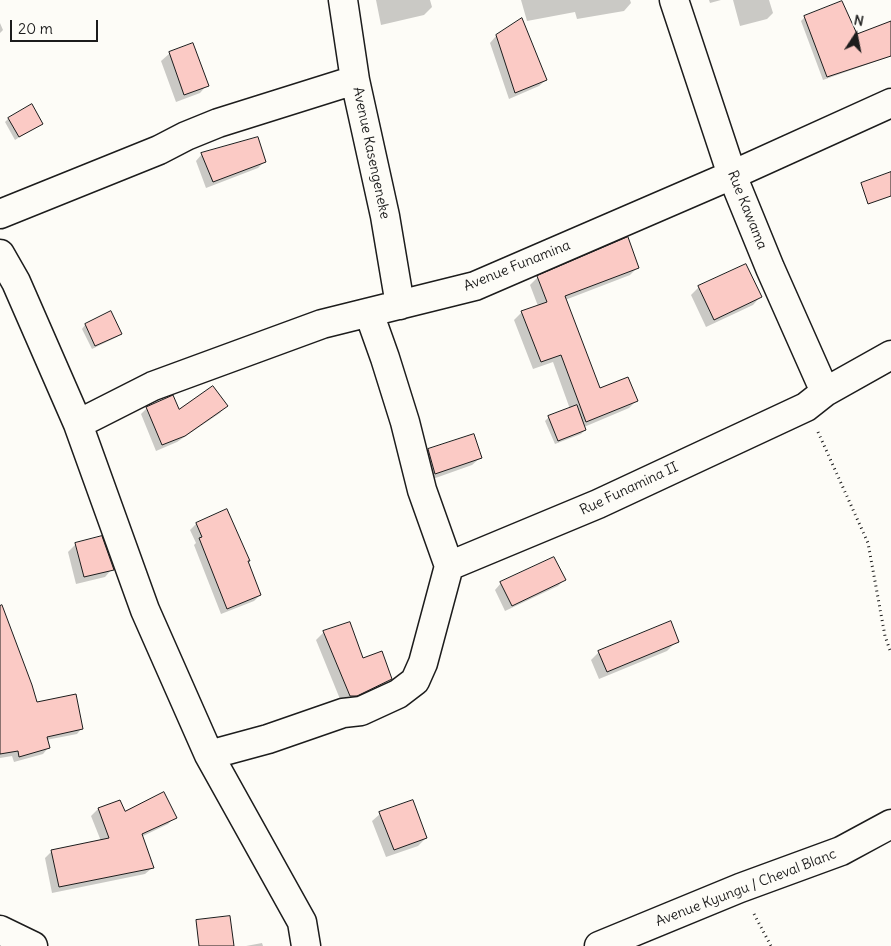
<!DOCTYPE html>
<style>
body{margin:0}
#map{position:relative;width:891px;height:946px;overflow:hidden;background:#fdfcf7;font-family:Delius,sans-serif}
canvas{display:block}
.north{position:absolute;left:831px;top:10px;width:50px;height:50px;-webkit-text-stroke:4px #fdfcf7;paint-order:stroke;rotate:11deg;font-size:14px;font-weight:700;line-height:20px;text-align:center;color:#1c1c1c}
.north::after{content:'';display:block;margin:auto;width:18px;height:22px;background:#1c1c1c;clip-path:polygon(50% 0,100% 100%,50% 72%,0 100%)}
.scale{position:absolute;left:10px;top:20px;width:88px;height:22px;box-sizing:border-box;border:2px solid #1c1c1c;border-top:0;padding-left:6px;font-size:15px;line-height:18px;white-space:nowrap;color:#1c1c1c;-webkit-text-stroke:4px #fdfcf7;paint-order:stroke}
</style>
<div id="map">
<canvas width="891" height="946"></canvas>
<div class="north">N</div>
<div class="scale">20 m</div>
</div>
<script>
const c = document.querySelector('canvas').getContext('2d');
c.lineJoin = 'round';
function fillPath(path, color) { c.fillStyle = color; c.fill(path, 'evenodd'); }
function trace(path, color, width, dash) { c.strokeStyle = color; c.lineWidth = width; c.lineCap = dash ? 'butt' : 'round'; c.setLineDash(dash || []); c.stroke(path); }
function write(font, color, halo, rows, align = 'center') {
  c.font = font + ' Delius,sans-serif'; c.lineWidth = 5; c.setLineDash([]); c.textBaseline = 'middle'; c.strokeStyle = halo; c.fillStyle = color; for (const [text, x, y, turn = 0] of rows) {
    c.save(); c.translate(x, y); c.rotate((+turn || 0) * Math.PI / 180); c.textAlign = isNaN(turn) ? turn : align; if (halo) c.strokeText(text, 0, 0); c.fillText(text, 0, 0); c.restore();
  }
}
const shadow = new Path2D(`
 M 376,0 L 430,0 L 432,7 L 424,15 L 381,25 Z
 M 521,0 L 630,0 L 631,3 L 624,11 L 577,19 L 575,12 L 527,21 Z
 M 709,0 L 721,0 L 710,3 Z
 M 733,0 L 769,0 L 773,13 L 767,19 L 740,26 Z
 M 805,17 L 856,36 L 891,22 L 891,56 L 823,80 L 801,21 Z
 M 522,20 L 546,80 L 539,86 L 509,99 L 490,43 L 496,36 Z
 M 0,23 L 3,30 L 0,33 Z
 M 192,45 L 207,85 L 200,93 L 176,102 L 161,61 L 169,54 Z
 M 8,119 L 42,123 L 15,140 L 5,122 Z
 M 202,154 L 264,162 L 258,168 L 206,188 L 196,161 Z
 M 638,267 L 630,275 L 565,300 L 599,390 L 636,401 L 629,408 L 584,427 L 585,430 L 581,434 L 555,444 L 545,421 L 549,417 L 570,409 L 553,362 L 533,369 L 514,320 L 522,312 L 538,306 L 530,285 L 538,277 Z
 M 699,287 L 760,297 L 753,305 L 706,327 L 691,295 Z
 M 110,313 L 121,333 L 117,337 L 92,349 L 82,329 L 85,325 Z
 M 226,406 L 220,413 L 177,442 L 156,451 L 141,414 L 147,408 L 179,411 Z
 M 429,450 L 480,458 L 472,465 L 427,481 L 421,458 Z
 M 227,511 L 249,560 L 247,562 L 260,595 L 254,601 L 221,614 L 194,545 L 196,543 L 190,530 L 196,524 Z
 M 76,544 L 112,569 L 105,577 L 76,584 L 68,552 Z
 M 564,580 L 558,586 L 505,611 L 495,590 L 501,583 Z
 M 324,632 L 362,659 L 391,678 L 383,686 L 348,703 L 342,704 L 316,640 Z
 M 675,643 L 667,651 L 599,679 L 591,660 L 599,652 Z
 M 0,722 L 82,728 L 77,734 L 46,740 L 48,748 L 43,754 L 14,762 L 12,756 L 0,758 Z
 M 120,801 L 124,812 L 175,817 L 168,824 L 141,837 L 152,868 L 145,874 L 52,893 L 45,858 L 52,851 L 101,841 L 91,816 L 98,809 Z
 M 380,814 L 426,838 L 418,846 L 386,857 L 372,821 Z
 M 262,943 L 263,946 L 246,946 Z`);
const building = new Path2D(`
 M 842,1 L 857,34 L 891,21 L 891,56 L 827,77 L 804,16 Z
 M 522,18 L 547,80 L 515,93 L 496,35 Z
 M 193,43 L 209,86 L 184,95 L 169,52 Z
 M 32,104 L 43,124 L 19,137 L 8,118 Z
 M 258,137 L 266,162 L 213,182 L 201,153 Z
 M 891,172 L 891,196 L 868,204 L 861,183 Z
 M 628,237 L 639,268 L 565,296 L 600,388 L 628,377 L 638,401 L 586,422 L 561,355 L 541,362 L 521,311 L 547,302 L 537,276 Z
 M 746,264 L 762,297 L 714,320 L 698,286 Z
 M 111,311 L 122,334 L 95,346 L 85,324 Z
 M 213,386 L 228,406 L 185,436 L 162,445 L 146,407 L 173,395 L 179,409 Z
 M 577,405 L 586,430 L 558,441 L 548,416 Z
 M 474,434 L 482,458 L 435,474 L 428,449 Z
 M 227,509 L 250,561 L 248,561 L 261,595 L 227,609 L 199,538 L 202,537 L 196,523 Z
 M 102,536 L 114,570 L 84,577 L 75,543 Z
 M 554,557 L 566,580 L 512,606 L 500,582 Z
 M 2,605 L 32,685 L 37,702 L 76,694 L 83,729 L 47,737 L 50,748 L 19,757 L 18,751 L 0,754 L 0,606 Z
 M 671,621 L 679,642 L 607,672 L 598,651 Z
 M 350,622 L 363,658 L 382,651 L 392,679 L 357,696 L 350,696 L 323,631 Z
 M 164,792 L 177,818 L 142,834 L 154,868 L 59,887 L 51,850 L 109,838 L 98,808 L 120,800 L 125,811 Z
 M 413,800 L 427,838 L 394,850 L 379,812 Z
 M 230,916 L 234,946 L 199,946 L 196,920 Z`);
const path = new Path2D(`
 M 818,432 L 868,543 L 885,636 L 891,653
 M 754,914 L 771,946`);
const street = new Path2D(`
 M 343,0 L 355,80 L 385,216 L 400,305
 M 0,214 L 159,150 L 186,136 L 218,123 L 355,80
 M 0,254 L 16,282 L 78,424 L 145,610 L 209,755 L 302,922 L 306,946
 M 825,392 L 891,355
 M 78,424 L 153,386 L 322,324 L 475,286 L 732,175 L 891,103
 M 449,566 L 598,504 L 806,407 L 825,392 L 770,268 L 732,175 L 674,0
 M 209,755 L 268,739 L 343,713 L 361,711 L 398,694 L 415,681 L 423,663 L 449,566 L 422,490 L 405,422 L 385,358 L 369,313
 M 0,930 L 33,946
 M 599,946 L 740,888 L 841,851 L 891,824`);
const streetNames = [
 ["Avenue Kasengeneke",371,153,78],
 ["Rue Kawama",747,210,68],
 ["Avenue Funamina",517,266,-22],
 ["Rue Funamina II",629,489,-25],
 ["Avenue Kyungu / Cheval Blanc",746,888,-21]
];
fillPath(shadow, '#0003');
fillPath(building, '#fbcac5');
trace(building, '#1c1c1c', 1);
trace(street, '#1c1c1c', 31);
trace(path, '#1c1c1c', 3, [1, 4]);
trace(street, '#fdfcf7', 28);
write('14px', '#1c1c1c', '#fdfcf7', streetNames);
</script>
